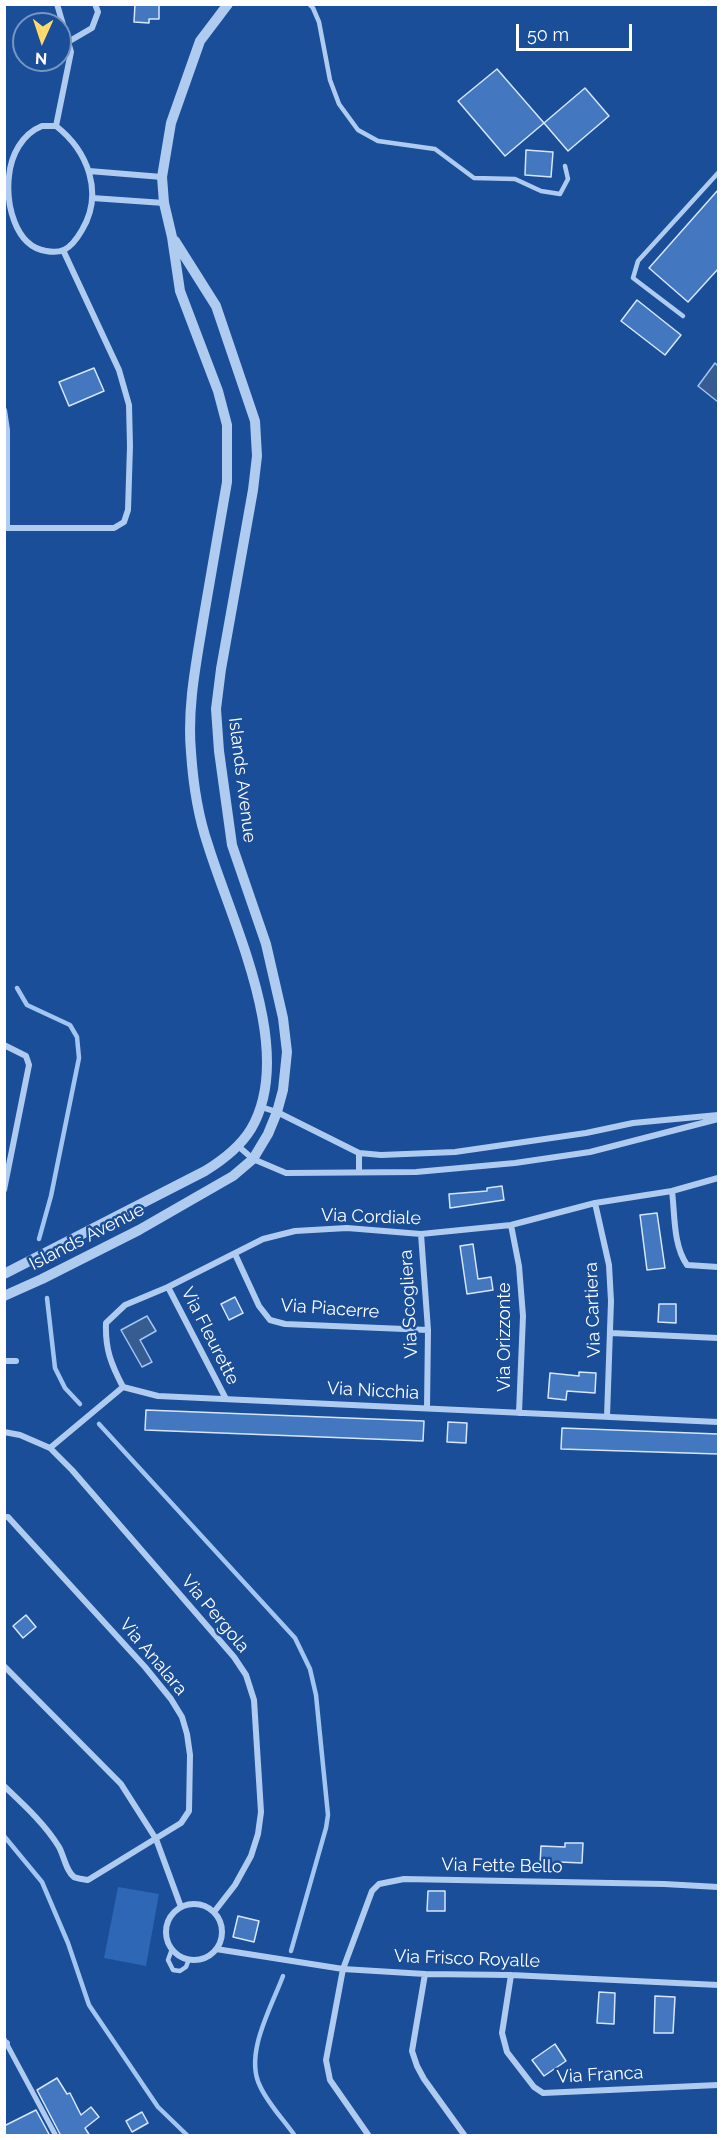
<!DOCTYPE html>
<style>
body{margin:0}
#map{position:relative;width:723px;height:2140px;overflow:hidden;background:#1a4e98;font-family:Raleway,sans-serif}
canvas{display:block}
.frame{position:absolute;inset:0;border:6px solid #fff;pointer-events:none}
.north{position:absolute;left:12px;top:12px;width:60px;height:60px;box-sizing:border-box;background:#1a4e98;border:2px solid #7695c1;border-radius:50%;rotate:183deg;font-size:16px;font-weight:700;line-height:24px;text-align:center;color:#fff}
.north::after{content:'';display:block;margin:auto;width:21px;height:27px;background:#ffd96e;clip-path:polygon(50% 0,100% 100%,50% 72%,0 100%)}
.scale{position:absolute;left:516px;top:24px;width:116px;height:27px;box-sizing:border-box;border:3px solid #fff;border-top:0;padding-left:8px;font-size:18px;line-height:21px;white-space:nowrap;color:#fff;-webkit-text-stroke:4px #1a4e98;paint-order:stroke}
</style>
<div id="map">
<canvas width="723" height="2140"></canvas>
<div class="frame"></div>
<div class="north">N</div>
<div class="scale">50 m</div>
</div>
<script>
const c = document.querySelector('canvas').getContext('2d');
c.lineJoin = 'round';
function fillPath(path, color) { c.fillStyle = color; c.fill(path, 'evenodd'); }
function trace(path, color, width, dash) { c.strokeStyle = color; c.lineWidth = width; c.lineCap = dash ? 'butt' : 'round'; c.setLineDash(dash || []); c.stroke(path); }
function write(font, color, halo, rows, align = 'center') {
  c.font = font + ' Raleway,sans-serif'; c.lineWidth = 5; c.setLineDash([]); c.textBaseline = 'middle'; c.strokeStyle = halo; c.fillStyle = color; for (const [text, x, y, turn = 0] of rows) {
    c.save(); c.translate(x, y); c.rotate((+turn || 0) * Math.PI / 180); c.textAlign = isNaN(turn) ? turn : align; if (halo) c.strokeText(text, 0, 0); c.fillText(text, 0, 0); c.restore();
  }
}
const green = new Path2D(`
 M 118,1887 L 159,1894 L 146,1966 L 104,1958 Z`);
const water = new Path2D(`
 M 715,363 L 718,366 L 718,402 L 698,386 Z
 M 147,1316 L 156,1331 L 140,1340 L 152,1362 L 142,1367 L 121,1330 Z`);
const stream = new Path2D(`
 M 17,988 L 27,1005 L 70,1025 L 77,1037 L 79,1058 L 51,1196 L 39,1239
 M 47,1298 L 55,1368 L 65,1388 L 80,1404
 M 99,1424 L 295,1638 L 310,1669 L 316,1695 L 328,1815 L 326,1828 L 291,1951
 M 4,1836 L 42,1882 L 68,1943 L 89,2005 L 158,2107 L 188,2136
 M 283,1976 C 271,2008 244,2054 260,2086 C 268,2104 284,2120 295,2136`);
const building = new Path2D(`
 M 135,4 L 159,4 L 159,19 L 149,19 L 149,23 L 134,22 Z
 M 497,69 L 544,123 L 505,156 L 458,101 Z
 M 585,88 L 609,116 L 568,151 L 544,123 Z
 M 526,150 L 553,152 L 551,177 L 525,175 Z
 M 718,190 L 718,269 L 688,302 L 649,268 Z
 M 637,300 L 681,335 L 665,355 L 621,321 Z
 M 94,368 L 104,391 L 69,406 L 59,382 Z
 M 502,1186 L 504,1200 L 450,1208 L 449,1194 L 487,1191 L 487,1188 Z
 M 657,1213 L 665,1268 L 647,1270 L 640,1215 Z
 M 473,1244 L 478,1279 L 491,1277 L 493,1290 L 467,1294 L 460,1246 Z
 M 235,1297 L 243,1313 L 229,1320 L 221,1304 Z
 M 659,1304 L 676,1304 L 676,1323 L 658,1322 Z
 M 579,1372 L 596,1373 L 595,1393 L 567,1391 L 566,1400 L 548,1398 L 550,1373 L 579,1376 Z
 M 146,1410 L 424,1421 L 423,1441 L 145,1430 Z
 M 448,1422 L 467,1423 L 466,1443 L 447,1442 Z
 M 562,1428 L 718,1434 L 718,1454 L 561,1449 Z
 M 26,1615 L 36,1627 L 23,1638 L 13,1626 Z
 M 565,1843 L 583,1843 L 582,1863 L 559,1862 L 559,1865 L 540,1864 L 541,1846 L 565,1847 Z
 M 428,1891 L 445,1891 L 445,1911 L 427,1911 Z
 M 238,1916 L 259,1921 L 254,1942 L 233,1937 Z
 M 599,1992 L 615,1993 L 614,2024 L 597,2023 Z
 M 655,1996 L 675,1997 L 673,2033 L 654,2033 Z
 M 555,2044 L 566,2061 L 544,2076 L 532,2060 Z
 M 57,2078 L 67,2094 L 70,2093 L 81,2115 L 91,2107 L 99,2117 L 85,2128 L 90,2136 L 61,2136 L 37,2090 Z
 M 36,2110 L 50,2136 L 4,2136 L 4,2126 Z
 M 142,2112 L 148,2123 L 132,2132 L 126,2121 Z`);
const service = new Path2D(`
 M 309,4 L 313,8 L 319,22 L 330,80 L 339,104 L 358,130 L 378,141 L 435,149 L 474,178 L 515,179 L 541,191 L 560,194 L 568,179 L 565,166
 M 683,316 L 633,278 L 638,261 L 718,173
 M 172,1949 L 168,1960 L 173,1970 L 180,1971 L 186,1967 L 189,1959`);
const pedestrian = new Path2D(`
 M 4,2039 L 56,2136`);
const minor = new Path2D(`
 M 68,42 L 92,28 L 98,12 L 95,4
 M 42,126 L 56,126 C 88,151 104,193 82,230 C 78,237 72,246 64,250 C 59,252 51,252 46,251 C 14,246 6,202 9,176 C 11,155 22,134 42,126 Z
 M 56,126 L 71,52 L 57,4
 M 89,171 L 162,177
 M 92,198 L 164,203
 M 4,410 L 7,430 L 7,528
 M 4,528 L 114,528 L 124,522 L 128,510 L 130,446 L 129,405 L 119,370 L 63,250
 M 4,1045 L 26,1056 L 29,1065 L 4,1190
 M 261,1107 L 277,1112 L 359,1153 L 381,1155 L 455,1152 L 586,1133 L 633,1123 L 718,1115
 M 238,1146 L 253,1159 L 286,1173 L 416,1172 L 515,1163 L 590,1152 L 718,1119
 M 359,1172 L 359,1153
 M 672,1191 C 675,1215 673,1245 687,1265 L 718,1267
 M 595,1203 L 609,1265 L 611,1301 L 607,1417
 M 511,1225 L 519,1266 L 523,1316 L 519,1413
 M 421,1234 L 428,1330 L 427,1408
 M 235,1254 L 259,1306 L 270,1320 L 285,1324 L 428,1330
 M 168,1287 L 226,1399
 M 611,1333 L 718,1338
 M 4,1361 L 16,1361
 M 123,1387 C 111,1364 105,1349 106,1323 L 125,1305 L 168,1287 L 263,1239 L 295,1231 L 347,1228 L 421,1234 L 511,1225 L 595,1203 L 672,1191 L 718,1178
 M 123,1387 L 158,1396 L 718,1422
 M 4,1432 L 20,1435 L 50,1448 L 72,1470 L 234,1657 L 246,1675 L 254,1700 L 261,1812 L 258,1834 L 251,1856 L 235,1885 L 214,1912
 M 50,1448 L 123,1387
 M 4,1517 L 8,1517 L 145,1667 L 171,1699 L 182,1717 L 187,1734 L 190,1755 L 189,1811 L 181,1823 L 88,1880 C 84,1879 78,1879 74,1877 C 66,1871 64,1856 59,1847 C 45,1824 24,1805 4,1786
 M 4,1666 L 121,1784 L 156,1839 L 181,1907
 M166 1932a28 28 0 1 1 56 0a28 28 0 1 1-56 0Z
 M 216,1949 L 343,1969 L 425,1974 L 511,1975 L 718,1985
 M 425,1974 L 412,2051 L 417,2066 L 424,2079 L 465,2136
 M 511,1975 L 502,2033 L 507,2052 L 534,2087 L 543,2093 L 718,2085
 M 4,2044 L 7,2043
 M 369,2136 L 330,2080 L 326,2060 L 343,1969 L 372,1891 L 379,1884 L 404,1879 L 664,1884 L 718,1887`);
const tertiary = new Path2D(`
 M 4,1274 L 205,1171 C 223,1160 240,1147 251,1129 C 297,1051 232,923 208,845 C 198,816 193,782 191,752 C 187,708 196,664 203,621 C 211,575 219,529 227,482 L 227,425 L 218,391 L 180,291 L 172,237 L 164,203 L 162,177 L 171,123 L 200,41 L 228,4
 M 4,1296 L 42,1279 L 139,1230 L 233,1176 L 253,1159 L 268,1134 L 277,1112 L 283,1090 L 287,1052 L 283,1018 L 266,944 L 232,845 L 219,751 L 216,709 L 221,669 L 253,490 L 257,456 L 255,421 L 216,306 L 175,241`);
const streetNames = [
 ["Islands Avenue",242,780,83],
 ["Via Cordiale",371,1217,2],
 ["Islands Avenue",87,1237,-27],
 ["Via Scogliera",409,1304,-93],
 ["Via Piacerre",330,1309,4],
 ["Via Cartiera",593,1310,-92],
 ["Via Fleurette",210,1336,63],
 ["Via Orizzonte",505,1337,-90],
 ["Via Nicchia",373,1391,3],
 ["Via Pergola",215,1614,50],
 ["Via Analara",153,1657,50],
 ["Via Fette Bello",502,1866,1],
 ["Via Frisco Royalle",467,1959,2],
 ["Via Franca",600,2075,-3]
];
fillPath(green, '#2e67b5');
fillPath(water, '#375c92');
trace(water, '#a2c5f2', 1.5);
trace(stream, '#a2c5f2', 4.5);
fillPath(building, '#4377bf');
trace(building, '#d6e6fb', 1.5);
trace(service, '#afcbf0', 4.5);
trace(pedestrian, '#afcbf0', 5);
trace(minor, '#afcbf0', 6);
trace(tertiary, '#afcbf0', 10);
write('18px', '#fff', '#1a4e98', streetNames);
</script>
